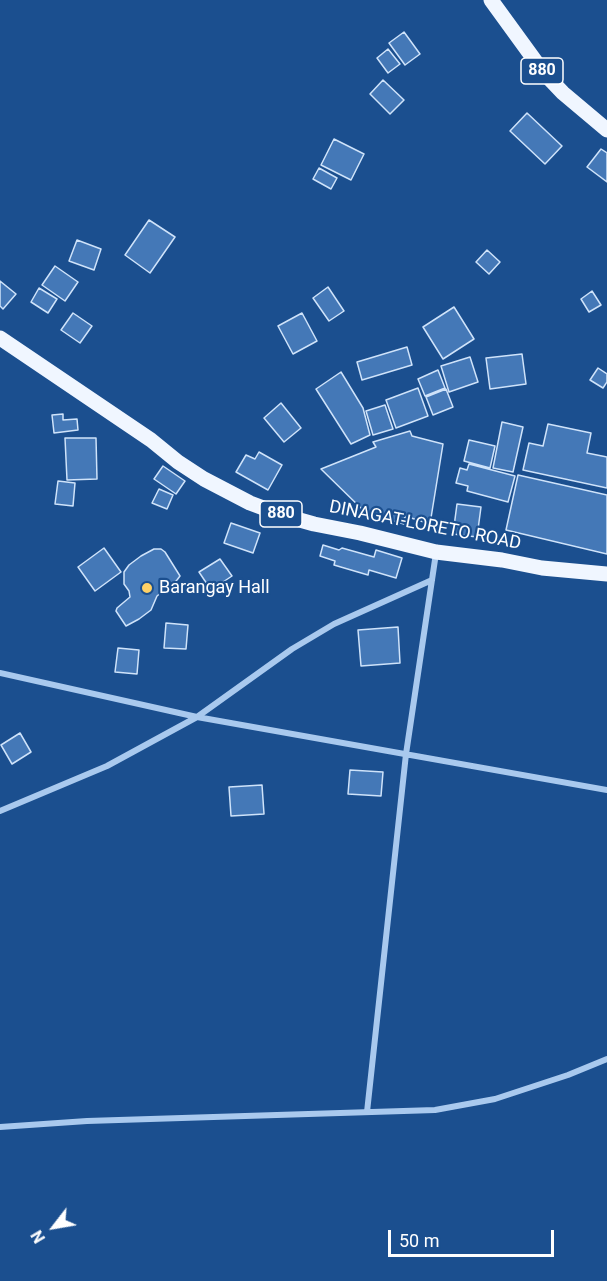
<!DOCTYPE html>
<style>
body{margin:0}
#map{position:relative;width:607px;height:1281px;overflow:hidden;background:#1b4f8f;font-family:Roboto,sans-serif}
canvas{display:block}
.north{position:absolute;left:24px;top:1197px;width:60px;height:60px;-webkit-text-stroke:4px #1b4f8f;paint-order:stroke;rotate:239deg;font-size:16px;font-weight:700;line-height:24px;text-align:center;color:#fff}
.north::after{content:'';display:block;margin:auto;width:21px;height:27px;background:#fff;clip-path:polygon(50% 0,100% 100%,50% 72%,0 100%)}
.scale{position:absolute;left:388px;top:1230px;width:166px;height:27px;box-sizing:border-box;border:3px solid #fff;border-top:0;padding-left:8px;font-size:18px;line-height:21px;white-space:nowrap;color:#fff;-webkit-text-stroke:4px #1b4f8f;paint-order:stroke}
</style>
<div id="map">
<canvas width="607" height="1281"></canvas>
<div class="north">N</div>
<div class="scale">50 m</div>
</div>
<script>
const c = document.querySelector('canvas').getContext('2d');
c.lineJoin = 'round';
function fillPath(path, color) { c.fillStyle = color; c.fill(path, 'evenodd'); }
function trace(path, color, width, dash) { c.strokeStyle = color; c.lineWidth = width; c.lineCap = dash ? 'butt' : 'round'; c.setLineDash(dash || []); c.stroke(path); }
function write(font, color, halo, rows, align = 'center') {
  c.font = font + ' Roboto,sans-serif'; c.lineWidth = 4.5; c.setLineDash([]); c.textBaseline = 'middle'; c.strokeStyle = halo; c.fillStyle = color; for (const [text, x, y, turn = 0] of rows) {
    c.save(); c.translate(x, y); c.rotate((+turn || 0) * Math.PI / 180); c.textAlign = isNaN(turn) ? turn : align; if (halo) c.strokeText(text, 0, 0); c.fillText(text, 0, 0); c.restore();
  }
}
const building = new Path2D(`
 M 404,32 L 420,54 L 405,65 L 389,43 Z
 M 388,49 L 400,64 L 388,73 L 377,58 Z
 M 383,80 L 404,100 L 390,114 L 370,94 Z
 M 527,113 L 562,146 L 545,164 L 510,131 Z
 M 334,139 L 364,154 L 351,180 L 321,165 Z
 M 601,149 L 607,153 L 607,182 L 587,167 Z
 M 319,168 L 337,178 L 331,189 L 313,179 Z
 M 149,220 L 175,237 L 150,273 L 125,255 Z
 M 77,240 L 101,249 L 94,270 L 69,261 Z
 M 487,250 L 500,262 L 489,274 L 476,262 Z
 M 55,266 L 78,282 L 65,301 L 42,285 Z
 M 0,281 L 16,294 L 3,309 L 0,306 Z
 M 328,287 L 344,311 L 329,321 L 313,298 Z
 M 39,288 L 57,299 L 48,313 L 31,302 Z
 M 592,291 L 601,305 L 589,312 L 581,299 Z
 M 454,307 L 474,339 L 443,359 L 423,327 Z
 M 73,313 L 92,326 L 80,343 L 61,330 Z
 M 302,313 L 317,341 L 293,354 L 278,326 Z
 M 407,347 L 412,365 L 362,380 L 357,362 Z
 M 522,354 L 526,384 L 490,389 L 486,358 Z
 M 470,357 L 478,382 L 449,392 L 441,366 Z
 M 598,368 L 607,374 L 607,382 L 603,388 L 590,380 Z
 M 438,370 L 445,388 L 425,396 L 418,379 Z
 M 341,372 L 363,408 L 370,435 L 351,444 L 316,389 Z
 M 418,388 L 428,416 L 396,428 L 386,400 Z
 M 446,389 L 453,407 L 433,415 L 426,397 Z
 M 281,403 L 301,428 L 284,442 L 264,418 Z
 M 385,405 L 393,429 L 373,435 L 366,411 Z
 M 63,414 L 63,420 L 77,419 L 78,430 L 54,433 L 52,415 Z
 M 502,422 L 523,427 L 513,472 L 493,468 Z
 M 548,424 L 591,433 L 587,453 L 607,457 L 607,488 L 523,470 L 529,443 L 543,446 Z
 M 410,431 L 412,436 L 443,444 L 430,524 L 405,516 L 404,524 L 367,514 L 321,469 L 376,447 L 373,442 Z
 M 65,438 L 96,438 L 97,479 L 67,480 Z
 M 469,440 L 495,446 L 490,468 L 464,461 Z
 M 259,452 L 282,465 L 268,490 L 236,472 L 246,455 L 255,459 Z
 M 469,464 L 515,476 L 508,502 L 467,491 L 468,486 L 456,483 L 460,468 L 467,470 Z
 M 163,466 L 185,481 L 176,494 L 154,479 Z
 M 518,475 L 607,495 L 607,554 L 506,530 Z
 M 58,481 L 75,483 L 73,506 L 55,504 Z
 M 159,489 L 173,495 L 167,509 L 152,503 Z
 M 457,504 L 481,507 L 477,537 L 453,534 Z
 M 231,523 L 260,533 L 253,553 L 224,543 Z
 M 323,545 L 339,550 L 342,548 L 374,557 L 376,550 L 402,558 L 396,578 L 369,570 L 368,575 L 334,565 L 335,561 L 320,556 Z
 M 104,548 L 121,572 L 95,591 L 78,567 Z
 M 154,549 L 161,549 L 165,552 L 180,576 L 177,580 L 157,596 L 151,610 L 139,619 L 126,626 L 116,611 L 117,608 L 130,597 L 129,591 L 124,584 L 124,572 L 129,565 L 141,556 Z
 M 220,559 L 232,576 L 211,590 L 199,572 Z
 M 166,623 L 188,625 L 186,649 L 164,648 Z
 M 398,627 L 400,663 L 361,666 L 358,630 Z
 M 118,648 L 139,650 L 137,674 L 115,672 Z
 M 20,733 L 31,752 L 12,764 L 1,745 Z
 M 350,770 L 383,772 L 381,796 L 348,794 Z
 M 262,785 L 264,814 L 231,816 L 229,787 Z`);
const street = new Path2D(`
 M 0,673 L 197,717 L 607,790
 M 0,811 L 107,766 L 197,717 L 292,649 L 334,624 L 432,580
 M 367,1112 L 406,754 L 436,553
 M 0,1127 L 87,1121 L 435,1110 L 495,1099 L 568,1075 L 607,1059`);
const primary = new Path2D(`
 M 491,0 L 544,73 L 563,93 L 607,130
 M 0,338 L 151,440 L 178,462 L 204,479 L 250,503 L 282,515 L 314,524 L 360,533 L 436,552 L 502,560 L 542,568 L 607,574`);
const markers = [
 [147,588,6,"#ffd166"]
];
const shields = [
 [542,71,42],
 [281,514,42]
];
const shieldNames = [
 ["880",542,71],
 ["880",281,514]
];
const streetNames = [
 ["DINAGAT-LORETO ROAD",425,526,11]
];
const poiNames = [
 ["Barangay Hall",159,588]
];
fillPath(building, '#4478b7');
trace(building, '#cfe3fa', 1.5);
trace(street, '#a9c9ee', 6);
trace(primary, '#f0f6ff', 15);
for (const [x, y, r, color] of markers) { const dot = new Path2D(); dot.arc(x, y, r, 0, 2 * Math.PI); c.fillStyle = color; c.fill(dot); trace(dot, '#1b4f8f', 2); }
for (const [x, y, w] of shields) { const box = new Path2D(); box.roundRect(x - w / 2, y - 13, w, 26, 4.5); c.fillStyle = '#1b4f8f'; c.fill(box); trace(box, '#fff', 1.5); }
write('bold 16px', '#fff', null, shieldNames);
write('18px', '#fff', '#1b4f8f', streetNames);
write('18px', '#fff', '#1b4f8f', poiNames, 'left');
</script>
